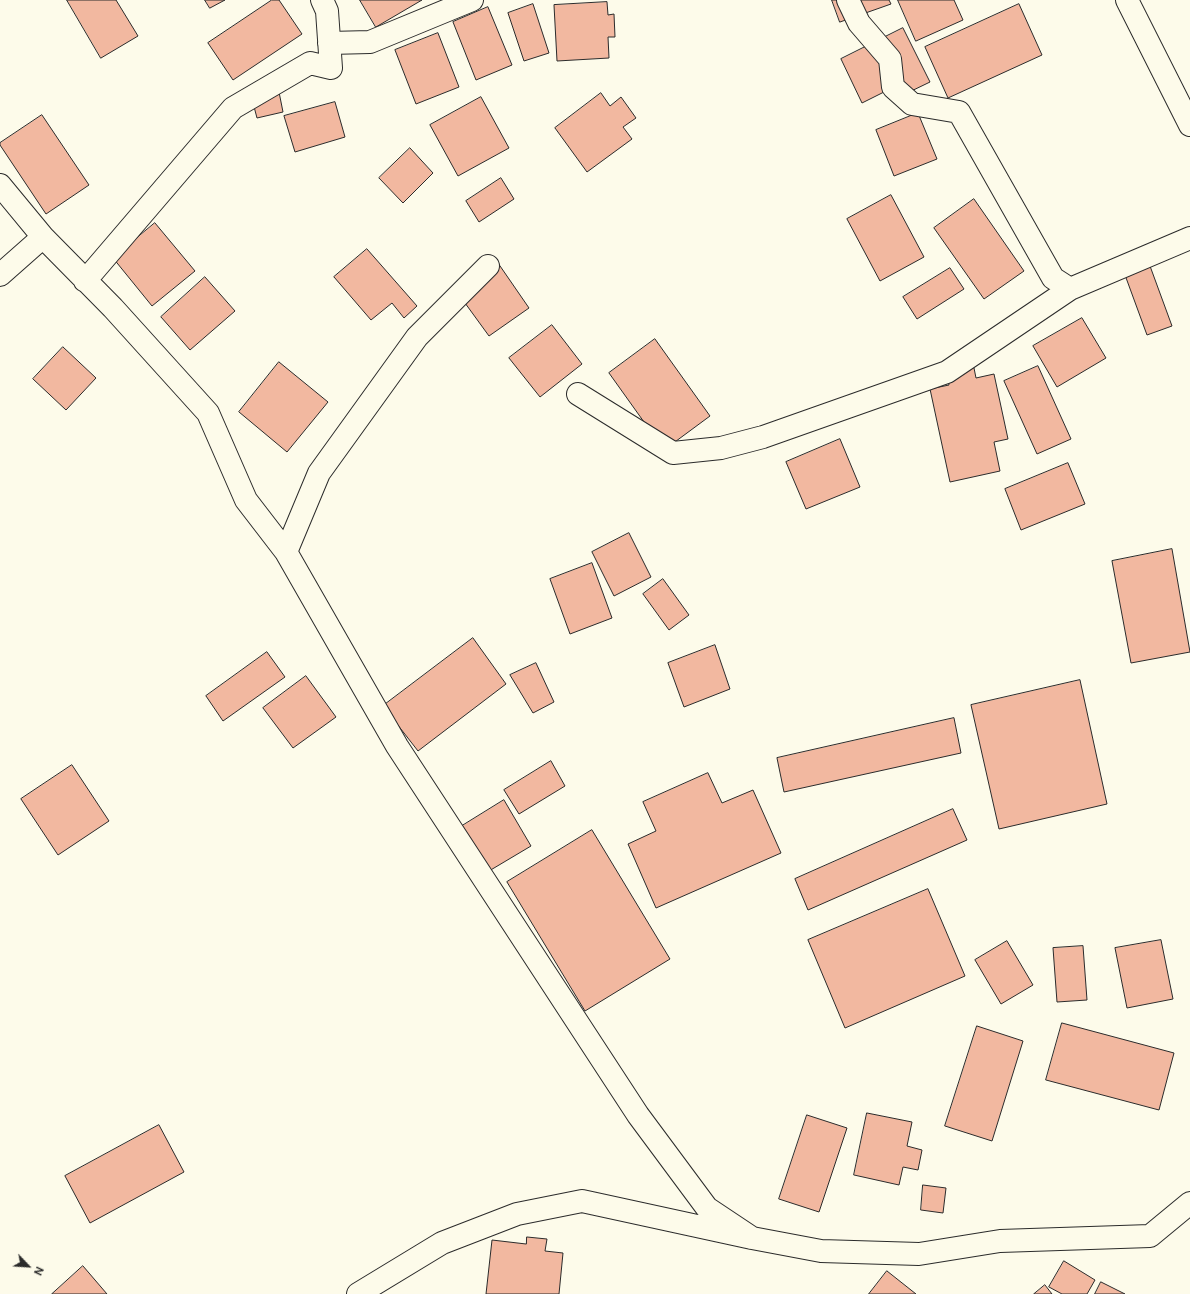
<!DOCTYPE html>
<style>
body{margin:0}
#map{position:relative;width:1190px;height:1294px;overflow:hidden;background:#fdfbea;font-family:"DM Sans",sans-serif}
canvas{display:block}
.north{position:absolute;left:8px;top:1246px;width:40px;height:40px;-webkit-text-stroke:3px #fdfbea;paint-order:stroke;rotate:115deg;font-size:11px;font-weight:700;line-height:16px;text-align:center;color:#2b2b2b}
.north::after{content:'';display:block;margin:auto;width:14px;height:18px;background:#2b2b2b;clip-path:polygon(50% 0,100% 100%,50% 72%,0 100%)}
</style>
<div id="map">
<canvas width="1190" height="1294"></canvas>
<div class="north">N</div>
</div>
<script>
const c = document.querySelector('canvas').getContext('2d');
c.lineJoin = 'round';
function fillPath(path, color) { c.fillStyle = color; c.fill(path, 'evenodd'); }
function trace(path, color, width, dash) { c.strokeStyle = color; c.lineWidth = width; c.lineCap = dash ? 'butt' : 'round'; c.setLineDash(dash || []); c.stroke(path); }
const building = new Path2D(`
 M 67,0 L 116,0 L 138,36 L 101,58 Z
 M 205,0 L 225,0 L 210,8 Z
 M 272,0 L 279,0 L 302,34 L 233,80 L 208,43 Z
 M 360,0 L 422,0 L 376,27 Z
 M 832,0 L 889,0 L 891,4 L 840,22 Z
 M 898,0 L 954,0 L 963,20 L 916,41 Z
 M 607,2 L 608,15 L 614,14 L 615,37 L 608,37 L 609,58 L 557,61 L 554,5 Z
 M 533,4 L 549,53 L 524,61 L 508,13 Z
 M 1019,4 L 1042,55 L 948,98 L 925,47 Z
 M 488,7 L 512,65 L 476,80 L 453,22 Z
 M 903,28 L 930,82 L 901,96 L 896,86 L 862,103 L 841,59 Z
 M 438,33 L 459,87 L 416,104 L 395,50 Z
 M 279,92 L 283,112 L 257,118 L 252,99 Z
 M 601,93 L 610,106 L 621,97 L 636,118 L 623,127 L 632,139 L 587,172 L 555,128 Z
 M 481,97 L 509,148 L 458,176 L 430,125 Z
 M 335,102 L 345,137 L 295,152 L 284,116 Z
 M 918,113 L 937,159 L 894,176 L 876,130 Z
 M 42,115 L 89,185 L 46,214 L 0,145 L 0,143 Z
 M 410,148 L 433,173 L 403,203 L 379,178 Z
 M 501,178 L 514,199 L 479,222 L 466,201 Z
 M 891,195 L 924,257 L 880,281 L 847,219 Z
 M 974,199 L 1024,271 L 984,299 L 934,228 Z
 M 155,223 L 195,271 L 152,306 L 113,258 Z
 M 367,249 L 417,306 L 404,318 L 392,303 L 371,320 L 334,277 Z
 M 498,263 L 529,308 L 489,336 L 457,292 Z
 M 1150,266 L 1172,326 L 1147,335 L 1125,275 Z
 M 950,268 L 964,289 L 917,319 L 903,297 Z
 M 205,277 L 235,311 L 190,350 L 161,317 Z
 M 1082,318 L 1106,358 L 1057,387 L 1033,346 Z
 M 552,325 L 582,364 L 540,397 L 509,358 Z
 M 655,339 L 710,416 L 664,450 L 609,373 Z
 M 63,347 L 96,378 L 66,410 L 33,379 Z
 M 279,362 L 328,402 L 287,452 L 239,412 Z
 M 1038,366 L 1071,439 L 1037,454 L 1004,381 Z
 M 974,368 L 976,378 L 994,374 L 1008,439 L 994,442 L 1000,471 L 950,482 L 930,389 L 949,385 L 947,374 Z
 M 840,439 L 860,487 L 806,509 L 786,462 Z
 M 1068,463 L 1085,504 L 1021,530 L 1005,489 Z
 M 629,533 L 651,577 L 614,596 L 592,552 Z
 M 1172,549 L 1190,652 L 1131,663 L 1112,561 Z
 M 592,563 L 612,618 L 570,634 L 550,579 Z
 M 663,579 L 689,615 L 669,630 L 643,594 Z
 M 473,638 L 506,684 L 418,751 L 383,706 Z
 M 715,645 L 730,689 L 684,707 L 668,663 Z
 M 267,652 L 285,677 L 223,721 L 206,696 Z
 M 536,663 L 554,702 L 533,713 L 510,675 Z
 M 306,676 L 336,717 L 293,748 L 263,708 Z
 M 1080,680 L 1107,804 L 999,829 L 971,705 Z
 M 954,718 L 961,753 L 784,792 L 777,758 Z
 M 551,761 L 565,786 L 519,814 L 504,790 Z
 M 72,765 L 109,821 L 58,855 L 21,799 Z
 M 708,773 L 722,803 L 753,790 L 781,853 L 656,908 L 628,844 L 656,831 L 643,802 Z
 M 504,800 L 531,846 L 489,871 L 462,826 Z
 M 953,809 L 967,840 L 808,910 L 795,879 Z
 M 592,830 L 670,959 L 585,1011 L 507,882 Z
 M 928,889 L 965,976 L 845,1028 L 808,940 Z
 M 1161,940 L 1173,999 L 1127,1008 L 1115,948 Z
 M 1007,941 L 1033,985 L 1001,1004 L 975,960 Z
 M 1083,946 L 1087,1000 L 1057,1002 L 1053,948 Z
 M 1062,1023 L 1174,1053 L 1159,1110 L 1046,1080 Z
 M 977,1026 L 1023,1041 L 992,1141 L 945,1126 Z
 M 867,1113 L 912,1122 L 907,1146 L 922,1150 L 918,1170 L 903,1167 L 899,1185 L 854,1175 Z
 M 807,1115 L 847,1128 L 819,1212 L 779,1199 Z
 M 159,1125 L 184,1172 L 90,1223 L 65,1176 Z
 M 923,1185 L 946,1188 L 943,1213 L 921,1210 Z
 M 527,1237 L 547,1239 L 545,1251 L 563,1253 L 559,1294 L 486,1294 L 492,1240 L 526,1244 Z
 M 1064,1261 L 1095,1280 L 1087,1294 L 1062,1294 L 1049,1287 Z
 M 83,1266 L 107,1294 L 52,1294 Z
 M 887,1271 L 916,1294 L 869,1294 Z
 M 1101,1282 L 1125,1294 L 1095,1294 Z
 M 1045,1285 L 1052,1294 L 1034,1294 Z`);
const street = new Path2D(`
 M 848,0 L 859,23 L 890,59 L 893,87 L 912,104 L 959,112 L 1053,278 L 1070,289 L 1190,238
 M 1127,0 L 1190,125
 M 329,43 L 370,42 L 472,0
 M 0,185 L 43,237 L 113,308 L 208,413 L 246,500 L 286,552 L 397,746 L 638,1115 L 707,1208 L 752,1238
 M 0,275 L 43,237
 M 85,281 L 233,108 L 310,63 L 331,68 L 327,11 L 322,0
 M 578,394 L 673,453 L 721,448 L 763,437 L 947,372 L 1070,289
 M 286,552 L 319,473 L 417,337 L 488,266
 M 358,1294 L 442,1243 L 517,1214 L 582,1201 L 752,1238 L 821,1251 L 919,1254 L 1000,1241 L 1150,1236 L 1190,1203`);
fillPath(building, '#f2b8a0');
trace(building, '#2b2b2b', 1);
trace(street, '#2b2b2b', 24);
trace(street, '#fdfbea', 22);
</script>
